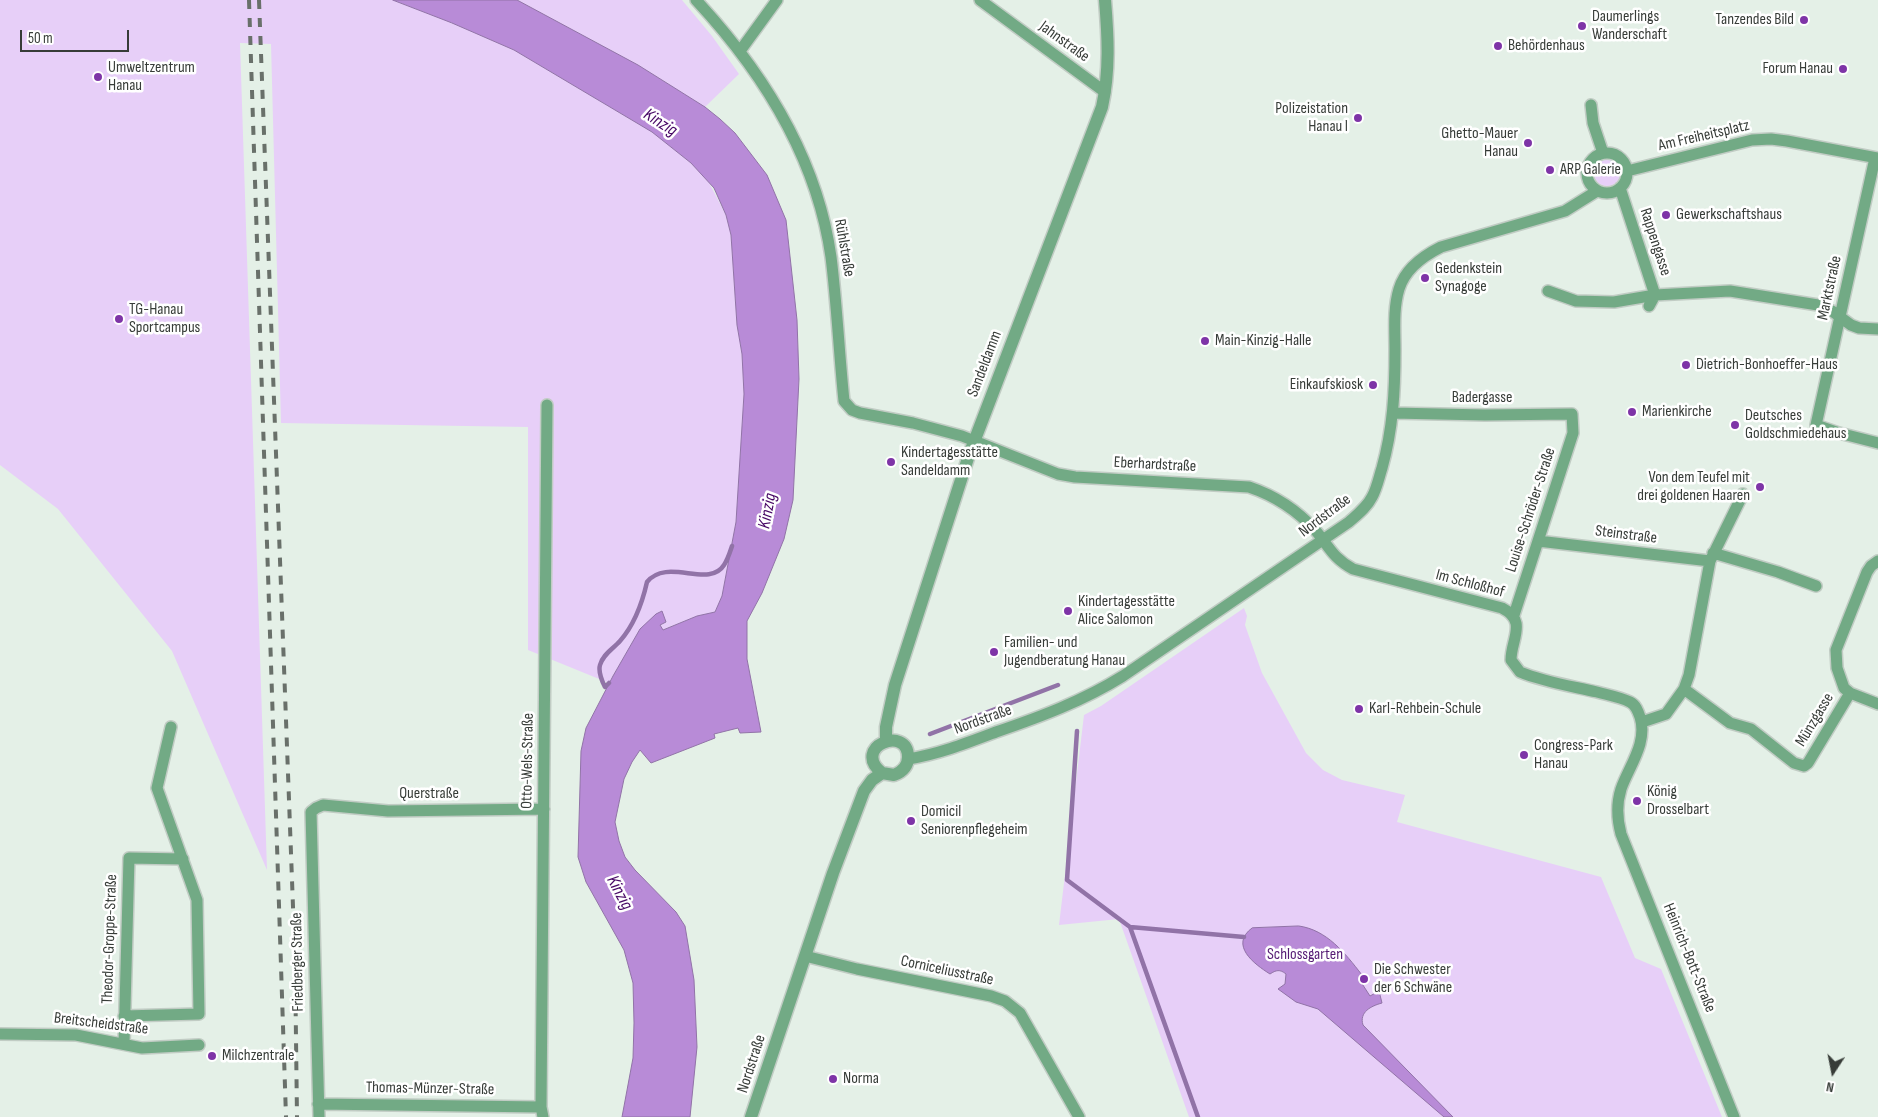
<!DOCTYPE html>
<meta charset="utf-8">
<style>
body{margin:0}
#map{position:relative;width:1878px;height:1117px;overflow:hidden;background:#e4f0e7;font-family:"Sofia Sans Condensed",sans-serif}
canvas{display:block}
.north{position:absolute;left:1808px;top:1047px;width:50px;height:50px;-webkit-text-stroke:4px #fff;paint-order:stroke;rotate:191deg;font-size:14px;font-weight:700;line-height:20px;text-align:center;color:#373c38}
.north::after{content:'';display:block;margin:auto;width:18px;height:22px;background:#373c38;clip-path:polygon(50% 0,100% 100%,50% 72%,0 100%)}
.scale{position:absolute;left:20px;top:30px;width:109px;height:22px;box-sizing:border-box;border:2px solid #373c38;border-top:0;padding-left:6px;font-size:15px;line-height:18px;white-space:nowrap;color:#373c38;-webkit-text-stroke:4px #fff;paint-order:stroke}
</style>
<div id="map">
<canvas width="1878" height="1117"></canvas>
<div class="north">N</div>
<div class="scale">50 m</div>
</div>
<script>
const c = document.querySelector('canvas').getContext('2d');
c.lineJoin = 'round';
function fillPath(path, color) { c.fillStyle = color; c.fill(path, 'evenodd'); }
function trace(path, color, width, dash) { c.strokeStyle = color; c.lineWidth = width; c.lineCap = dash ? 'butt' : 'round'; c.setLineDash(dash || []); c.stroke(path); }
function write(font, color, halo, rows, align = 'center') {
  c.font = font + ' "Sofia Sans Condensed",sans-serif'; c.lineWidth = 5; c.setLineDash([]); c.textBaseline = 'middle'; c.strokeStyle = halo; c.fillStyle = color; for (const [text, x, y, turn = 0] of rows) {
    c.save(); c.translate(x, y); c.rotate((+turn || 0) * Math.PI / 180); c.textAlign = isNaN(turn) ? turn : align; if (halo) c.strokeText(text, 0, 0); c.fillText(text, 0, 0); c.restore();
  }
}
const green = new Path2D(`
 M 0,0 L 393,0 L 452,23 L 514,50 L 652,132 L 691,163 L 706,177 L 726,215 L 731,235 L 737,325 L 742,354 L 744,394 L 736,522 L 722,596 L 715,612 L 697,616 L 662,630 L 660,625 L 666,622 L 661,611 L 640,629 L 609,683 L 528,650 L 528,427 L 281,423 L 271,44 L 240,43 L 267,870 L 172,651 L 58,509 L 0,465 Z
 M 517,0 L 682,0 L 712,36 L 739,74 L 705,107 L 638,65 Z
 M1594 173a13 13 0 1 1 26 0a13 13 0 1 1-26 0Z
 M 1244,608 L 1247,616 L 1245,625 L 1262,673 L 1306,753 L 1323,770 L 1342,780 L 1405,795 L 1397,822 L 1601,877 L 1635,958 L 1661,969 L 1722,1117 L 1189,1117 L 1119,919 L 1059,925 L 1084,715 L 1101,706 Z`);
const water = new Path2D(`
 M 393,0 L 517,0 L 638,65 L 705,107 L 720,119 L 735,133 L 767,175 L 786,220 L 797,320 L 799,379 L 793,500 L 784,539 L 762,593 L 747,621 L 747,659 L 761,732 L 740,733 L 738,728 L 714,734 L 715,738 L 651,763 L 640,750 L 632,762 L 624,779 L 615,822 L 619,841 L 625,857 L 635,870 L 676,912 L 685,926 L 694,980 L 697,1047 L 690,1117 L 622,1117 L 633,1058 L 634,1023 L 633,983 L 624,950 L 586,882 L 578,857 L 581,751 L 586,728 L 613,676 L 640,629 L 656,614 L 662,611 L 666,622 L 660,625 L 663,630 L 697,616 L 715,612 L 722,596 L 736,522 L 744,394 L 742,354 L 737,325 L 731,235 L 726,215 L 714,188 L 691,163 L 652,132 L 514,50 L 452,23 Z
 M 1299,926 C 1327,930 1345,953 1362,975 L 1359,979 L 1370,996 L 1379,991 L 1382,1003 C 1371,1006 1359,1012 1363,1025 L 1453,1117 L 1444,1117 L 1318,1009 L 1296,1002 L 1278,989 L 1285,984 L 1286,974 C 1280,969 1276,970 1270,974 C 1254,964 1229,945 1252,928 Z`);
const stream = new Path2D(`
 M 609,683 L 605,687 C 602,681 598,672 600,665 C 603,654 613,649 620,641 C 635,624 642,604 647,582 C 667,557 709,589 724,565 C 728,559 730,552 732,546
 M 1077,731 L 1067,880 L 1130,927 L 1198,1117
 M 930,734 L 1058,685
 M 1130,927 L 1244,937`);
const minor = new Path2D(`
 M 696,0 C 763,72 817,158 831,257 C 837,305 839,353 844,401 L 852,410 L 860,413 L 913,423 L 962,436 L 1058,474 L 1075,477 L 1249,487 C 1276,496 1297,510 1316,531 C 1330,548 1333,558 1353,569 L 1502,608 C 1528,621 1511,639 1511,660 L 1520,672 C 1544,682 1571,686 1597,692 C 1608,695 1620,697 1630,702 C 1636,705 1638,711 1640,717 C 1648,743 1629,766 1621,789 C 1616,805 1617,819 1621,834 L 1734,1117
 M 980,0 L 1105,92
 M 740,51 L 777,0
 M 1591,105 L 1593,123 L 1603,153
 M1587 173a20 20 0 1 1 40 0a20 20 0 1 1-40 0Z
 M 1875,158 L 1816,425 L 1839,433 L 1878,443
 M 1627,171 L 1752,140 L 1771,139 L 1787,141 L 1878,158
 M 1620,188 L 1655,295 L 1649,306
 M 1548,291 L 1576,301 L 1614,302 L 1655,295 L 1730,291 L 1818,305 L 1832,311 L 1851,325 L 1859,328 L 1878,329
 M 1393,413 L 1485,415 L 1572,414 L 1573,433 L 1514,615
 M 1538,541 L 1710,561
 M 1713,553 L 1778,572 L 1816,586
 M 1878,561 L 1871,566 L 1867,572 L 1836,650 L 1837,668 L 1844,688 L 1850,693 L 1878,704
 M 1684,689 L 1730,723 L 1751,729 L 1794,763 L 1804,766 L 1808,763 L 1850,693
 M 1642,722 L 1666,714 L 1684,689 L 1689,675 L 1710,561 L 1743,494
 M 908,759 C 939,754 967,743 996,732 C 1040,717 1083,701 1123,676 L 1349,522 C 1358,514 1367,507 1372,497 C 1377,488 1379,477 1382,468 C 1393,429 1395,391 1395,350 C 1395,330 1393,309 1399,289 C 1405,269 1423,256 1441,247 L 1565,211 L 1597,191
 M 805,956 L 857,969 L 991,996 L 1005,1001 L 1020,1013 L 1079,1117
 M 124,1016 L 199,1014 L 197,900 L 157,788 L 171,727
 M 0,1034 L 76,1035 L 142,1048 L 199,1045
 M 124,1044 L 129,858 L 183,859
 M 318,1104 L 541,1107
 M 319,1117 L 311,812 L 316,808 L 323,805 L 388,811 L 544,809
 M 543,1117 L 541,1107 L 547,405`);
const tertiary = new Path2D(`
 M 886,741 L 886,727 L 895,685 L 969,455 L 1102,107 C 1110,71 1108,36 1105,0
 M 751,1117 L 833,873 L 864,791 L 872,780 L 882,773 L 894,775 C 902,772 908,767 908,757 C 908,724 850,747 882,773`);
const rail = new Path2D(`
 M 249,0 L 286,1117
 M 259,0 L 295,960 L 297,1117`);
const markers = [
 [1804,20,5,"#7e34a7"],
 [1582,26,5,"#7e34a7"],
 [1498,46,5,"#7e34a7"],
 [1843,69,5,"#7e34a7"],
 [98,77,5,"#7e34a7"],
 [1358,118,5,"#7e34a7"],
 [1528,143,5,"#7e34a7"],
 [1550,170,5,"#7e34a7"],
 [1666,215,5,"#7e34a7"],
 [1425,278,5,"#7e34a7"],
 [119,319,5,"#7e34a7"],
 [1205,341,5,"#7e34a7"],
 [1686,365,5,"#7e34a7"],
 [1373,385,5,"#7e34a7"],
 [1632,412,5,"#7e34a7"],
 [1735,425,5,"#7e34a7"],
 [891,462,5,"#7e34a7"],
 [1760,487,5,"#7e34a7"],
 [1068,611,5,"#7e34a7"],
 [994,652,5,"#7e34a7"],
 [1359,709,5,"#7e34a7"],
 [1524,755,5,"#7e34a7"],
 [1637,801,5,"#7e34a7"],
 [911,821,5,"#7e34a7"],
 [1364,979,5,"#7e34a7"],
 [212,1056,5,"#7e34a7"],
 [833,1079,5,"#7e34a7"]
];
const poiNames = [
 ["Daumerlings",1592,17],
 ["Wanderschaft",1592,35],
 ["Tanzendes Bild",1794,20,"right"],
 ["Behördenhaus",1508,46],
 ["Umweltzentrum",108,68],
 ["Hanau",108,86],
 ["Forum Hanau",1833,69,"right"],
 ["Polizeistation",1348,109,"right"],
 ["Hanau I",1348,127,"right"],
 ["Ghetto-Mauer",1518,134,"right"],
 ["Hanau",1518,152,"right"],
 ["ARP Galerie",1560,170],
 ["Gewerkschaftshaus",1676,215],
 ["Gedenkstein",1435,269],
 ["Synagoge",1435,287],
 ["TG-Hanau",129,310],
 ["Sportcampus",129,328],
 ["Main-Kinzig-Halle",1215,341],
 ["Dietrich-Bonhoeffer-Haus",1696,365],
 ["Einkaufskiosk",1363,385,"right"],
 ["Marienkirche",1642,412],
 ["Deutsches",1745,416],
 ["Goldschmiedehaus",1745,434],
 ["Kindertagesstätte",901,453],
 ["Sandeldamm",901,471],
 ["Von dem Teufel mit",1750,478,"right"],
 ["drei goldenen Haaren",1750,496,"right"],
 ["Kindertagesstätte",1078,602],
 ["Alice Salomon",1078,620],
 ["Familien- und",1004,643],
 ["Jugendberatung Hanau",1004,661],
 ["Karl-Rehbein-Schule",1369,709],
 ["Congress-Park",1534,746],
 ["Hanau",1534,764],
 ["König",1647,792],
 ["Drosselbart",1647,810],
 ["Domicil",921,812],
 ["Seniorenpflegeheim",921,830],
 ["Die Schwester",1374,970],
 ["der 6 Schwäne",1374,988],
 ["Milchzentrale",222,1056],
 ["Norma",843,1079]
];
const streetNames = [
 ["Jahnstraße",1064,42,36],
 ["Am Freiheitsplatz",1704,136,-13],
 ["Rappengasse",1655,242,72],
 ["Rühlstraße",844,248,80],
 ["Marktstraße",1830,288,-78],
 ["Sandeldamm",985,364,-69],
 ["Badergasse",1482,398],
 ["Eberhardstraße",1155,465,3],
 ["Louise-Schröder-Straße",1531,510,-72],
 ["Nordstraße",1325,516,-37],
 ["Steinstraße",1626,535,7],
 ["Im Schloßhof",1470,584,15],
 ["Nordstraße",983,720,-20],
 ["Münzgasse",1815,720,-59],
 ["Otto-Wels-Straße",528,761,-89],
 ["Querstraße",429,794],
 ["Theodor-Groppe-Straße",110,939,-88],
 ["Heinrich-Bott-Straße",1689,958,68],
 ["Friedberger Straße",298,962,-91],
 ["Corniceliusstraße",947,971,12],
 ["Breitscheidstraße",101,1024,7],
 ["Nordstraße",752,1064,-72],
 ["Thomas-Münzer-Straße",430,1089,1]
];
const parkNames = [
 ["Schlossgarten",1305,955]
];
const waterNames = [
 ["Kinzig",660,123,33],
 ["Kinzig",768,511,-79],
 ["Kinzig",619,893,62]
];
fillPath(green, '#e7cff8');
fillPath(water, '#b88bd7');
trace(water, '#9173a7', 1);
trace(stream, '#9173a7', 4.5);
trace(minor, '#c1ccc4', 14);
trace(tertiary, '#c1ccc4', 15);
trace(minor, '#72aa85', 11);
trace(tertiary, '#72aa85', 12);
trace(rail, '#69706a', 4, [9, 9]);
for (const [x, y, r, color] of markers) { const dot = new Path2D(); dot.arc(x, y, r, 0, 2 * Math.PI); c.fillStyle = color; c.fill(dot); trace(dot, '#fff', 2); }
write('16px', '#373c38', '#fff', poiNames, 'left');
write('16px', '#373c38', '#fff', streetNames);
write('16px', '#551b74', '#fff', parkNames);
write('italic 18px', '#480966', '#fff', waterNames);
</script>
